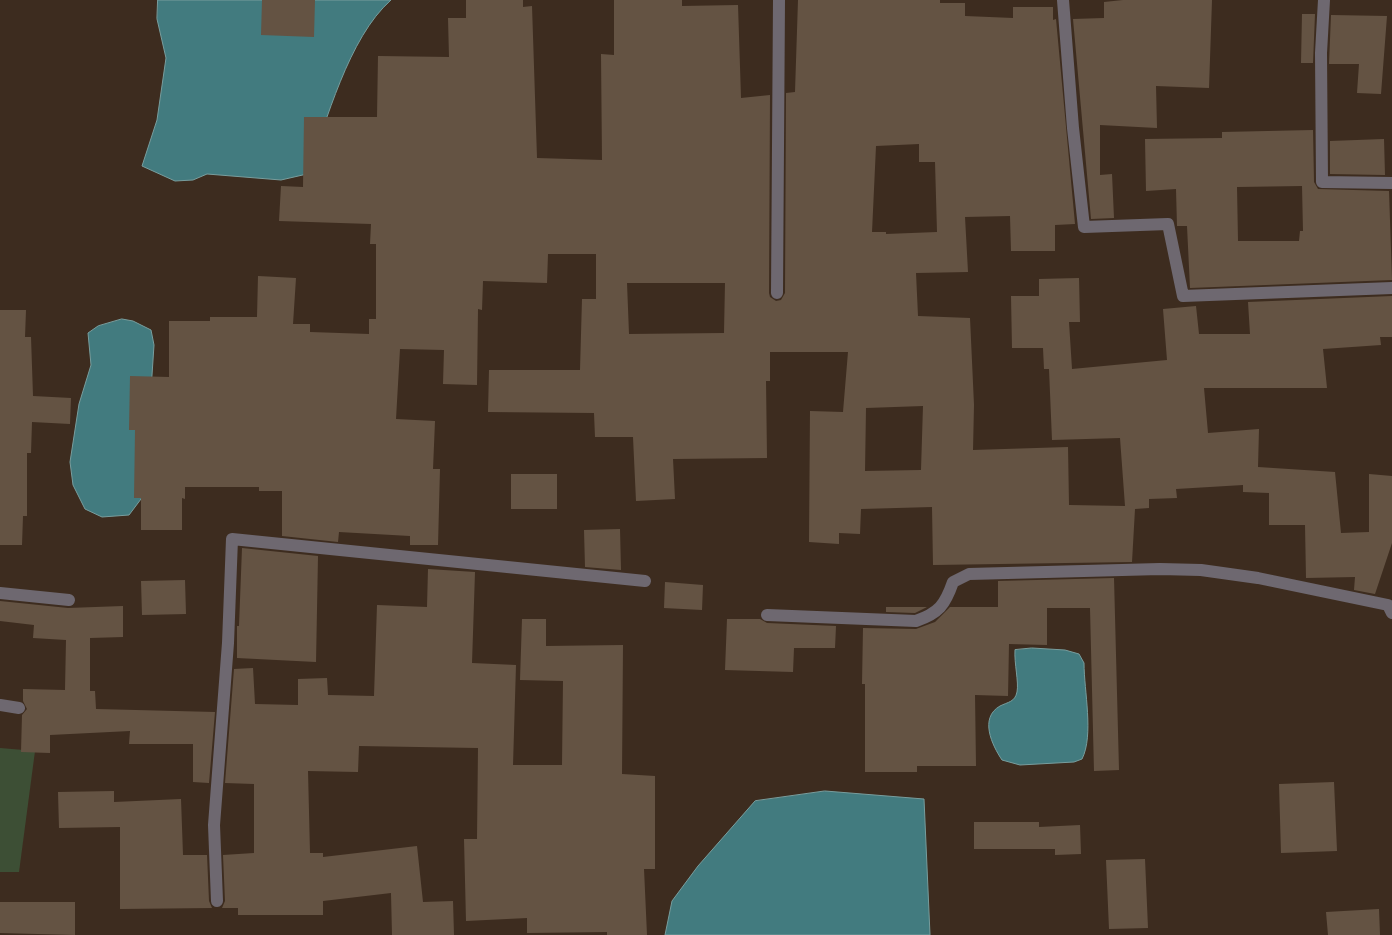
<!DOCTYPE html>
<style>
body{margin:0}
canvas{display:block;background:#3d2c1f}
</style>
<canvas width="1392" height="935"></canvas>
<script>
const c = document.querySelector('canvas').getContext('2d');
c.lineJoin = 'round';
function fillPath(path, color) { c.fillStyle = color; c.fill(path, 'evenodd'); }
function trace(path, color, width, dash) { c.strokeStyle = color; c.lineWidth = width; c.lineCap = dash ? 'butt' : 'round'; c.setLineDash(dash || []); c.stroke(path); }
const green = new Path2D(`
 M 0,748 L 35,751 L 19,872 L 0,872 Z`);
const water = new Path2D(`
 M 158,0 L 391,0 C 348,38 327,121 307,174 L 281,180 L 207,174 L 193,180 L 175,181 L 142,166 L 157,120 L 166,58 L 157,19 Z
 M 122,319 L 133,321 L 151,330 L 154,345 L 144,495 L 129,515 L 102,517 L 85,509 L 73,485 L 70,462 L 79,404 L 91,365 L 88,333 L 98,326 Z
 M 1032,648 L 1065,650 L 1079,654 L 1084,663 C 1084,691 1094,735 1082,759 L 1074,762 L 1020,765 L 1002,760 C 992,745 979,718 1000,706 C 1008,702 1015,702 1017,692 C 1019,682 1014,663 1015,650 Z
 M 825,791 L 924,799 L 930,935 L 665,935 L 672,901 L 698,866 L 755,801 Z`);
const building = new Path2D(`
 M 262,0 L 315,0 L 314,37 L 261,35 Z
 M 466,0 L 523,0 L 523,7 L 532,6 L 537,158 L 602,160 L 601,54 L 614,55 L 614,0 L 682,0 L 682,6 L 738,5 L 741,98 L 770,95 L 769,293 L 770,297 L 776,301 L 781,300 L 785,293 L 786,93 L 795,92 L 798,0 L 940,0 L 940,3 L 965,3 L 965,16 L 1013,18 L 1013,7 L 1053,7 L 1053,20 L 1056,19 L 1075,224 L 1055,225 L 1055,251 L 1011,251 L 1010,216 L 965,217 L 968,272 L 916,273 L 918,316 L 970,318 L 974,405 L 973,450 L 1068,447 L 1069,505 L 1125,506 L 1120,438 L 1052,440 L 1049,369 L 1044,369 L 1043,348 L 1012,348 L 1011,296 L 1039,296 L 1039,279 L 1079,278 L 1080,322 L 1069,322 L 1072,369 L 1167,360 L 1163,309 L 1196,306 L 1199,334 L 1250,334 L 1248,302 L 1392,296 L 1392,337 L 1380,337 L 1381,345 L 1323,349 L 1327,388 L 1204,388 L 1208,433 L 1259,429 L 1258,467 L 1335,472 L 1341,533 L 1369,532 L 1369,474 L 1392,476 L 1392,543 L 1375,594 L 1354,590 L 1355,577 L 1306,578 L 1305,525 L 1269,525 L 1269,493 L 1243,492 L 1243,485 L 1176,489 L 1177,498 L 1149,499 L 1149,508 L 1135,509 L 1132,562 L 933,565 L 932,507 L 861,509 L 860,534 L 839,533 L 839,544 L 809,542 L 810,411 L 843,412 L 848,352 L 770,352 L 770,381 L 766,381 L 767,458 L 673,459 L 675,499 L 636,501 L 633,437 L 595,437 L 594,413 L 488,412 L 489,370 L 580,370 L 582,299 L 596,299 L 596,254 L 548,254 L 547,283 L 483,281 L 482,310 L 478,309 L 477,385 L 443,384 L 444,350 L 400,349 L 396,419 L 435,421 L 433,469 L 440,469 L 438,545 L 410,545 L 410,536 L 339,532 L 338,542 L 282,536 L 282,491 L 259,491 L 259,487 L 185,487 L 185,499 L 182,498 L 182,530 L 141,530 L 141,498 L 134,498 L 135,430 L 129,430 L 130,376 L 169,377 L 169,321 L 210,321 L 210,317 L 257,317 L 258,276 L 296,278 L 293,324 L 310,324 L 310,332 L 369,334 L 369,319 L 376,319 L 376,244 L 370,244 L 371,224 L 279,221 L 281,186 L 303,187 L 304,117 L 377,117 L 378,56 L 449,57 L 448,18 L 466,18 ZM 919,144 L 919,162 L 935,162 L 937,232 L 886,234 L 886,232 L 872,232 L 876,146 ZM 627,283 L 725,283 L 724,333 L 629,334 ZM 923,406 L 921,470 L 865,471 L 866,408 Z
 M 1123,0 L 1212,0 L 1209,88 L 1156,86 L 1157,128 L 1100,125 L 1100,175 L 1112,174 L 1114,218 L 1091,219 L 1073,19 L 1104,18 L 1104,2 Z
 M 1302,14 L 1315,14 L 1313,63 L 1301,63 Z
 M 1331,15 L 1387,16 L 1381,94 L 1357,93 L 1359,64 L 1329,64 Z
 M 1313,130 L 1314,182 L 1318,189 L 1389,191 L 1392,280 L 1190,288 L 1187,226 L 1177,226 L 1176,189 L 1146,191 L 1145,139 L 1222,138 L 1222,132 ZM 1302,186 L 1303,231 L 1300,231 L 1299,241 L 1238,241 L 1237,187 Z
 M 1384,139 L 1385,175 L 1330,174 L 1330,141 Z
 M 0,310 L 26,310 L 25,337 L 31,337 L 33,396 L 71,398 L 70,424 L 32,422 L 31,453 L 27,453 L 27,516 L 23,516 L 22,545 L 0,545 Z
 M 511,474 L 557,474 L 557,509 L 511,509 Z
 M 620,529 L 621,570 L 585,567 L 584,530 Z
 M 242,548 L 318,556 L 316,662 L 237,658 L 237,626 L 239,626 Z
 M 428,569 L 475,572 L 472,663 L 516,665 L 513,765 L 562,765 L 563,681 L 520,680 L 522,619 L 546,619 L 546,646 L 623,645 L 622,774 L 655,776 L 655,869 L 644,869 L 647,935 L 607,935 L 607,932 L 527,933 L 527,918 L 466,921 L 464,839 L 477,839 L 478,748 L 359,746 L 358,772 L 308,771 L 310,853 L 323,853 L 323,857 L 417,846 L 423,902 L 453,901 L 454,935 L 392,935 L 391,893 L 323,901 L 323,915 L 238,915 L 238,908 L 222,908 L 225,901 L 223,855 L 254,853 L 254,784 L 225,783 L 234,669 L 253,668 L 255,704 L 298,705 L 298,679 L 327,678 L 328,695 L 374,696 L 377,605 L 427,607 Z
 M 1114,578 L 1119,770 L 1094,771 L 1090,608 L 1047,608 L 1047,645 L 1009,644 L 1008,696 L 975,695 L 976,766 L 917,766 L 917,772 L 865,772 L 865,684 L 862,684 L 863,628 L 916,629 L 935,622 L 950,607 L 998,607 L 998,581 Z
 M 185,580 L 186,614 L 142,615 L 141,581 Z
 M 665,582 L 703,585 L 702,610 L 664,608 Z
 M 0,601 L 68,608 L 123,606 L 123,637 L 90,638 L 90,691 L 95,691 L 96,709 L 215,712 L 209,783 L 193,782 L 193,744 L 129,744 L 130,731 L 50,735 L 50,753 L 21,752 L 22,715 L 27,709 L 23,701 L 23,689 L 65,690 L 66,640 L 33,638 L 34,625 L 0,621 Z
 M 886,607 L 927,607 L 915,613 L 886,612 Z
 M 727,619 L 760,619 L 767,623 L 836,626 L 835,648 L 794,648 L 793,672 L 725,670 Z
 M 1334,782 L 1337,851 L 1281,853 L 1279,784 Z
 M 114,791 L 114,802 L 181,799 L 183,855 L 207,855 L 209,901 L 212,908 L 120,909 L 120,827 L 59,828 L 58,792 Z
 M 974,822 L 1039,822 L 1039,827 L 1080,825 L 1081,854 L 1055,855 L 1055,849 L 974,849 Z
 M 1145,859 L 1148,928 L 1109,929 L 1106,860 Z
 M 0,902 L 75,902 L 75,935 L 0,933 Z
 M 1379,909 L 1380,935 L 1328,935 L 1326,912 Z`);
const minor = new Path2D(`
 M 1063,0 L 1073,128 L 1084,227 L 1168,224 L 1183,296 L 1392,288
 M 1324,0 L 1321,53 L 1322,182 L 1392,183
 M 777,293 L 779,0
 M 0,593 L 69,600
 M 767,615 L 916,621 C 939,613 945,605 953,582 L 969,574 L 1160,569 L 1201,570 L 1258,578 L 1388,605 L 1392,613
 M 0,705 L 19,708
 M 217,901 L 214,825 L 228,643 L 232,539 L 645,581`);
fillPath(green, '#3d4f35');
fillPath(water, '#427b7f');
trace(water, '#789d9d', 1);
fillPath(building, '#645343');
trace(minor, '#6e6870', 12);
</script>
